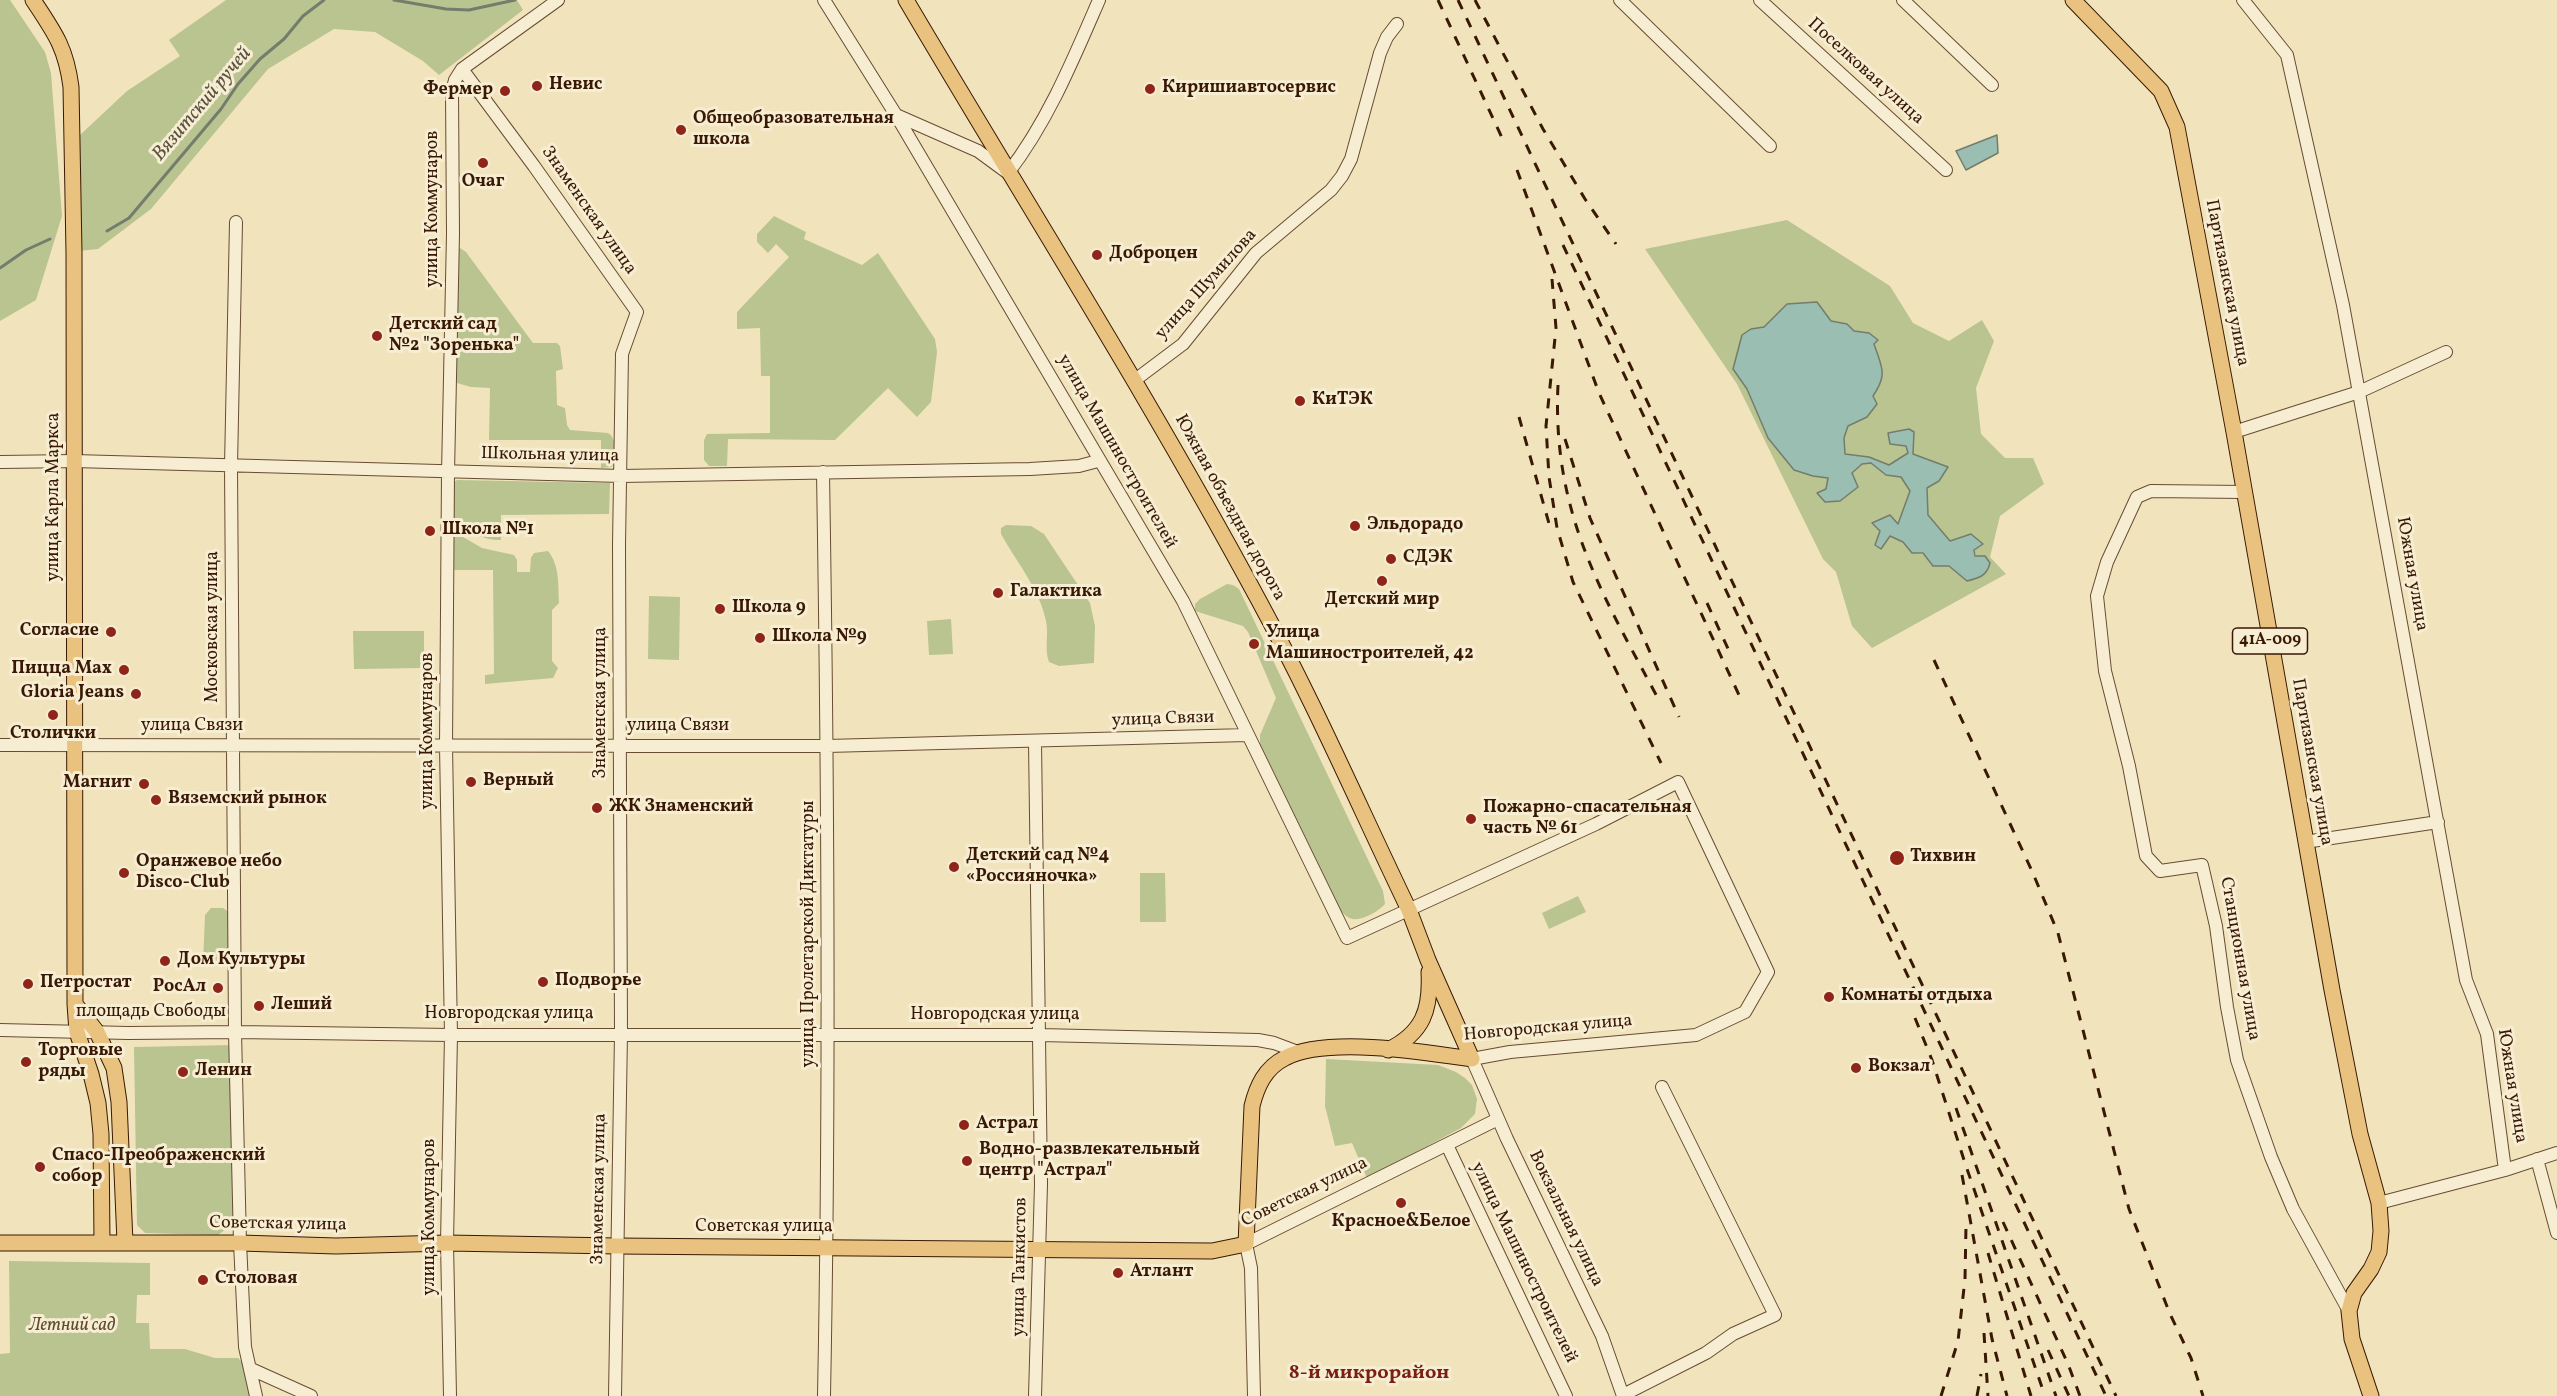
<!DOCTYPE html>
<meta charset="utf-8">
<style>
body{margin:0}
canvas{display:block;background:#f1e4bc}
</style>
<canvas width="2557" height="1396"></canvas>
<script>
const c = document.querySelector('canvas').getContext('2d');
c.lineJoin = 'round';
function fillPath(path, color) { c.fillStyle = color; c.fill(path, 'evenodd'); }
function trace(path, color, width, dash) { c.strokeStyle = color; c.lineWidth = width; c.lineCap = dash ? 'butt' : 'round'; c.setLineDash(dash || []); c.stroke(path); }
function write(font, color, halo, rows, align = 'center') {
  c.font = font + ' Vollkorn,serif'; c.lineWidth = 6; c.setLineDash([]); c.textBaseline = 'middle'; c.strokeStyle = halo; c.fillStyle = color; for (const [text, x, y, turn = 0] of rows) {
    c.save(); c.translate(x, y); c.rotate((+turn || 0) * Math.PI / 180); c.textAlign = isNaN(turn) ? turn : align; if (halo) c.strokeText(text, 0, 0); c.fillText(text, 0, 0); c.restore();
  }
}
const green = new Path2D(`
 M 0,0 L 10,0 L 45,52 L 51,73 L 62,216 L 36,300 L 0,321 Z
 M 226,0 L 517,0 L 523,10 L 439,75 L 423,61 L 375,32 L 334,29 L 268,69 L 151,209 L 98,249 L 79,251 L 80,135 L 127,91 L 180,56 L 169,40 Z
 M 774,216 L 806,232 L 804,239 L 862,265 L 878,253 L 935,339 L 937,352 L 931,402 L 917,417 L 888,388 L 835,440 L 728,439 L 727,466 L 709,466 L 704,460 L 704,440 L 707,434 L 770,433 L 770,376 L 761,376 L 760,328 L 737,329 L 737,312 L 789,257 L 776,244 L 768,253 L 757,242 L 757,234 Z
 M 1787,220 L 1890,286 L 1913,323 L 1949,341 L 1982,320 L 1994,341 L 1976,388 L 1981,434 L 2005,458 L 2033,458 L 2044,484 L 2000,516 L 1990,557 L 2006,574 L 1872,648 L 1852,626 L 1836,572 L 1823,559 L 1737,384 L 1645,249 ZM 1817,302 L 1831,321 L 1847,324 L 1854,331 L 1868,333 L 1878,340 L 1874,344 L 1882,369 L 1867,417 L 1848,426 L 1844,438 L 1845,454 L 1869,457 L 1889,465 L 1908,453 L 1906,446 L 1939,481 L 1927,488 L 1928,515 L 1950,541 L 1971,534 L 1976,557 L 1985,557 L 1990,563 L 1967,581 C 1951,567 1933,553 1912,553 L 1903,542 L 1889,536 L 1881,548 L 1880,531 L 1873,523 L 1898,525 L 1910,491 L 1901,477 L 1886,475 L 1871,463 L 1862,464 L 1825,502 L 1828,478 L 1813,476 L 1794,470 L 1768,438 L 1747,389 L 1733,369 L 1742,335 L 1751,329 L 1764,327 L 1787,304 Z
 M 460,248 L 466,252 L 533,343 L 557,343 L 560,346 L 563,369 L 556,371 L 557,405 L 565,408 L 567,425 L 570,430 L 608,433 C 618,439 616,458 612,467 L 601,468 L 601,440 L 489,440 L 490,388 L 471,387 L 457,383 L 456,251 Z
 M 457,480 L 610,483 L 609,514 L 501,515 L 501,540 C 484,541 464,530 452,519 L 452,483 Z
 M 1006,525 L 1031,526 L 1044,534 L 1090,603 L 1095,626 L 1094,663 L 1059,666 L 1049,662 C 1044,649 1049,634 1046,621 C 1040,590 1016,561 1001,534 L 1001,528 Z
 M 456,533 L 482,548 L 514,555 L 517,560 L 517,572 L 530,572 L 531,558 L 534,553 L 548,551 C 560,566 558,585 559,603 L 552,610 L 552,661 L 558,668 L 553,678 L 485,684 L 485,675 L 494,674 L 493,570 L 452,570 L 452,535 Z
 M 1227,584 L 1233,585 L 1239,589 L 1383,891 L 1385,904 C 1379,911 1362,921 1353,919 C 1347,918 1344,914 1340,910 L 1260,747 L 1260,735 L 1276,698 L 1248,632 L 1243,626 L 1195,611 L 1195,604 L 1200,599 Z
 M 649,596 L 680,597 L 679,660 L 648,659 Z
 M 951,619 L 953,654 L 929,655 L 927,621 Z
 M 353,631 L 424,631 L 424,668 L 354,669 Z
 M 1140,873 L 1165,873 L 1166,922 L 1140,922 Z
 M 1578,896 L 1586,912 L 1549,929 L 1542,913 Z
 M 211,908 L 223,908 L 229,912 L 231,963 L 225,967 L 206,966 L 203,963 L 205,915 Z
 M 233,1045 L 233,1224 L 218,1235 L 145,1233 L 137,1225 L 134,1047 Z
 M 1326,1059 L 1438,1065 L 1456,1072 L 1465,1078 L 1472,1085 L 1477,1099 L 1475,1114 L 1461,1128 L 1367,1178 L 1352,1143 L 1335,1146 L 1325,1106 Z
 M 9,1261 L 150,1263 L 150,1295 L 137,1295 L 136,1323 L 149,1323 L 150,1349 L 185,1349 L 215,1358 L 238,1358 L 242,1362 L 250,1396 L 0,1396 L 0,1354 L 10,1353 Z`);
const water = new Path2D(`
 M 1997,135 L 1998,153 L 1966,170 L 1956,151 Z
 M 1817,302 L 1831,321 L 1847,324 L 1854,331 L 1869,333 L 1878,340 L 1874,344 C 1882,368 1888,374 1873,396 L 1877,404 L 1867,417 L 1848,426 L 1844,438 L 1845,454 L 1869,457 L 1889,465 L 1908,453 L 1906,446 L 1890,444 L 1888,433 L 1909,429 L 1914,432 L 1913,454 L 1948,467 L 1939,481 L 1927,488 L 1928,515 L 1950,541 L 1971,534 L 1983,544 L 1974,550 L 1975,556 L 1985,556 L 1990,563 C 1987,576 1979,578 1967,581 L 1949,566 L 1933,566 L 1923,553 L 1912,553 L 1903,542 L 1890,536 L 1881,549 L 1875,545 L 1880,531 L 1872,523 L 1890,515 L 1898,524 L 1910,491 L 1901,477 L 1886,475 L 1871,463 L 1862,464 L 1852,473 L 1858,487 L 1840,501 L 1825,502 L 1817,493 L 1826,489 L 1828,478 L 1813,476 L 1794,470 L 1768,438 L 1747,389 L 1733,369 L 1742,335 L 1751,329 L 1764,327 L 1787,304 Z`);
const stream = new Path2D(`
 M 394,0 L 446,9 L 469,10 L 515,0
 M 107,231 L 129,218 L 221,109 L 238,84 L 260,59 L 284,39 L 303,16 L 324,0
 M 0,268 L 26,250 L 50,239`);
const minor = new Path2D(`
 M 824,0 L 896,115 L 1183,601 L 1347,938 L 1596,824 L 1678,782 L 1768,972 L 1745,1012 L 1696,1035 L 1510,1052 L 1472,1059 L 1507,1139 L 1602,1336 L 1623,1396
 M 1620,0 L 1770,146
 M 1760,0 L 1946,170
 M 1903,0 L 1992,85
 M 2243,0 L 2287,55 L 2343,305 L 2466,980 L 2487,1034 L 2505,1170
 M 462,69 L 534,166 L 637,312 L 622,354 L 619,545 L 621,1034 L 615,1396
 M 896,115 L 978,151 L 1008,173 C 1048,121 1073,60 1099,0
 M 236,222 L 231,466 L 235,1032 L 240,1243 L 245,1347 L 256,1396
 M 1135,380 L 1183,344 L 1256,253 L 1331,190 L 1342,176 L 1351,159 L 1380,53 L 1387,37 L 1397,24
 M 2234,432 L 2359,392 L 2446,352
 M 0,462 L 74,461 L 621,476 L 1030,469 L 1079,466 L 1098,461
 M 823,472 C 828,780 830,1088 824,1396
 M 2245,492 L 2151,491 L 2137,497 L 2107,562 L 2097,596 L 2105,671 L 2129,766 L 2146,856 L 2160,871 L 2202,865 L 2216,926 L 2227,1007 L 2237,1060 L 2271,1157 L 2293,1209 L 2349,1311
 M 0,745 L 827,746 L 1247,735
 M 2305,842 L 2438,822
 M 0,1030 L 128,1033 L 235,1032 L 451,1035 L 1040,1035 L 1258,1040 L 1274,1043 L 1298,1052
 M 1447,1145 L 1566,1396
 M 2537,1159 L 2557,1233
 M 2379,1203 L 2505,1170 L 2557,1153
 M 251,1369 L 311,1396
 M 1623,1395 L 1706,1353 L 1733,1334 L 1775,1315 L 1662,1087
 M 450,1396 L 447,1243 L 451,1035 L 446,746 L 448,473 L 453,234 L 452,92 L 455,80 L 462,69 L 558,0
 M 1035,1396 L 1041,1184 L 1035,742
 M 1254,1396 L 1251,1268 L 1246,1244 L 1498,1119`);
const major = new Path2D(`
 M 33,0 C 55,33 66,48 71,87 L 74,253 L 75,1004 L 77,1032 L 91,1074 L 98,1103 L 101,1134 L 102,1243
 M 906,0 C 1024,200 1148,395 1258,599 C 1313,700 1359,806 1409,910 L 1428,960 L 1472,1059
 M 2073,0 L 2161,91 L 2177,127 L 2234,432 L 2332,990 L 2360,1134 L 2379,1203 L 2381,1231 L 2379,1252 L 2371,1269 L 2354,1293 L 2349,1311 L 2352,1339 L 2371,1396
 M 75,1004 L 97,1032 L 114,1068 L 119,1102 L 125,1242
 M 1388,1050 C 1423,1033 1431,1010 1429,972
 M 0,1243 L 240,1243 L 336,1246 L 447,1243 L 617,1246 L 1212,1251 L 1246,1244 L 1252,1106 C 1257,1086 1265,1068 1285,1058 C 1326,1036 1425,1052 1472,1059`);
const rail = new Path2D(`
 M 1438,0 L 1504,142
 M 1458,0 L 2116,1396
 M 1475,0 L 1543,129 L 1585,199 L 1616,244
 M 1517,170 L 1599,393 L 1739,695
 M 1563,245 L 2106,1396
 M 1552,279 L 1556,328 L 1546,426 L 1549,477 L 1557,528 L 1573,582 L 1661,763
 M 1558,385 C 1552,513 1602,594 1660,702
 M 1519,417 L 1550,527
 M 1565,439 L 1590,518 L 1679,717
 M 1707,603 L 1730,653
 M 1934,660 L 2032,871 L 2058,933 L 2129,1209 L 2170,1314 L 2191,1358 L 2203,1396
 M 1915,1018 L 1932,1060 L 1965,1163 L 2045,1396
 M 1956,1108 L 2056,1396
 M 1962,1175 L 1992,1339 L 2007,1396
 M 2003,1222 L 2068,1364 L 2080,1396
 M 1988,1253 L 2031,1396
 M 1984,1333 L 1988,1396
 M 2048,1350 L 2069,1396
 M 1941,1396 L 1958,1341 L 1965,1279 L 1966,1225
 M 1977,1396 L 1981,1374`);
const markers = [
 [537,86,6,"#8f2418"],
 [1150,89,6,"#8f2418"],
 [505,91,6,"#8f2418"],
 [681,130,6,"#8f2418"],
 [483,163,6,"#8f2418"],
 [1097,255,6,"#8f2418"],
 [377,336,6,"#8f2418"],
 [1300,401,6,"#8f2418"],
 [1355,526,6,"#8f2418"],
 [430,531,6,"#8f2418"],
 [1391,559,6,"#8f2418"],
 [1382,581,6,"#8f2418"],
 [998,593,6,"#8f2418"],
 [720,609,6,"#8f2418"],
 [111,632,6,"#8f2418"],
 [760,638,6,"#8f2418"],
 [1254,644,6,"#8f2418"],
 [124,670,6,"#8f2418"],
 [136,694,6,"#8f2418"],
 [53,715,6,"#8f2418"],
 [471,782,6,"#8f2418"],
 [144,784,6,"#8f2418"],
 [156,800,6,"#8f2418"],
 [597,808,6,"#8f2418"],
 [1471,819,6,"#8f2418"],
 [1897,858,8,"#8f2418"],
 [954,867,6,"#8f2418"],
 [124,873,6,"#8f2418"],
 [165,961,6,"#8f2418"],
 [543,982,6,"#8f2418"],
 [28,984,6,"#8f2418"],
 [218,988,6,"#8f2418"],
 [1829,997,6,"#8f2418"],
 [259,1006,6,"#8f2418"],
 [26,1062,6,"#8f2418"],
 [1856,1068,6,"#8f2418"],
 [183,1072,6,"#8f2418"],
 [964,1125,6,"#8f2418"],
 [967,1161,6,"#8f2418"],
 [40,1167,6,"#8f2418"],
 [1401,1203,6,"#8f2418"],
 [1118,1273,6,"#8f2418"],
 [203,1280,6,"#8f2418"]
];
const shields = [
 [2270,641,75]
];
const shieldNames = [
 ["41А-009",2270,641]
];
const streetNames = [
 ["Поселковая улица",1865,72,42],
 ["улица Коммунаров",434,209,-90],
 ["Знаменская улица",588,211,55],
 ["Партизанская улица",2226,283,79],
 ["улица Шумилова",1207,285,-48],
 ["улица Машиностроителей",1116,452,60],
 ["Школьная улица",550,456,1],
 ["улица Карла Маркса",55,497,-90],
 ["Южная объездная дорога",1229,508,61],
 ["Южная улица",2411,574,80],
 ["Московская улица",214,627,-90],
 ["Знаменская улица",602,703,-90],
 ["улица Связи",1163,720,-2],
 ["улица Связи",192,727],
 ["улица Связи",678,727],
 ["улица Коммунаров",429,731,-90],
 ["Партизанская улица",2311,762,80],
 ["улица Пролетарской Диктатуры",810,934,-90],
 ["Станционная улица",2239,959,80],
 ["площадь Свободы",151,1013],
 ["Новгородская улица",509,1015],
 ["Новгородская улица",995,1016],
 ["Новгородская улица",1548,1029,-5],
 ["Южная улица",2511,1086,81],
 ["Знаменская улица",600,1189,-89],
 ["Советская улица",1305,1193,-26],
 ["улица Коммунаров",431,1217,-90],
 ["Вокзальная улица",1565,1219,64],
 ["Советская улица",278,1225,1],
 ["Советская улица",764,1228],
 ["улица Машиностроителей",1523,1263,64],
 ["улица Танкистов",1021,1267,-89]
];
const poiNames = [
 ["Невис",549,86],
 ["Киришиавтосервис",1162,89],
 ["Фермер",493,91,"right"],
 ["Общеобразовательная",693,120],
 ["школа",693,141],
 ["Очаг",483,183,"center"],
 ["Доброцен",1109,255],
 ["Детский сад",389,326],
 ["№2 \"Зоренька\"",389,347],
 ["КиТЭК",1312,401],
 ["Эльдорадо",1367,526],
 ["Школа №1",442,531],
 ["СДЭК",1403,559],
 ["Галактика",1010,593],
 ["Детский мир",1382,601,"center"],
 ["Школа 9",732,609],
 ["Согласие",99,632,"right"],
 ["Улица",1266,634],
 ["Машиностроителей, 42",1266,655],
 ["Школа №9",772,638],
 ["Пицца Max",112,670,"right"],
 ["Gloria Jeans",124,694,"right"],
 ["Столички",53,735,"center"],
 ["Верный",483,782],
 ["Магнит",132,784,"right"],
 ["Вяземский рынок",168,800],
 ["ЖК Знаменский",609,808],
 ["Пожарно-спасательная",1483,809],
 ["часть № 61",1483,830],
 ["Детский сад №4",966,857],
 ["«Россияночка»",966,878],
 ["Тихвин",1910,858],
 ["Оранжевое небо",136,863],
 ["Disco-Club",136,884],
 ["Дом Культуры",177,961],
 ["Подворье",555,982],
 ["Петростат",40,984],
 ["РосАл",206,988,"right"],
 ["Комнаты отдыха",1841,997],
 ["Леший",271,1006],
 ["Торговые",38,1052],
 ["ряды",38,1073],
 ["Вокзал",1868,1068],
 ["Ленин",195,1072],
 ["Астрал",976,1125],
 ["Водно-развлекательный",979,1151],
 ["центр \"Астрал\"",979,1172],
 ["Спасо-Преображенский",52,1157],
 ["собор",52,1178],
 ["Красное&Белое",1401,1223,"center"],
 ["Атлант",1130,1273],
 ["Столовая",215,1280]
];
const parkNames = [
 ["Летний сад",72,1327]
];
const waterNames = [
 ["Вязитский ручей",203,105,-50]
];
const neighbourhoodNames = [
 ["8-й микрорайон",1369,1374]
];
fillPath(green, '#b9c491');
fillPath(water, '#9bbeb2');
trace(water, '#747c6c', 1.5);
trace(stream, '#747c6c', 3);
trace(minor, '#674c32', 14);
trace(major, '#391904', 17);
trace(minor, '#f6edd3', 12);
trace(major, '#e8c27e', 15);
trace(rail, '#391904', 3, [10, 10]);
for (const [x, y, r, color] of markers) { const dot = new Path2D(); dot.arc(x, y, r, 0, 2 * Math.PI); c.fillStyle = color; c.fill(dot); trace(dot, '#f6edd3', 2); }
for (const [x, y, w] of shields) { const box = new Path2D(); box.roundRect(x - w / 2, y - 13, w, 26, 4.5); c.fillStyle = '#f6edd3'; c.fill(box); trace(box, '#391904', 1.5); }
write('bold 16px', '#391904', null, shieldNames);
write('18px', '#391904', '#f6edd3', streetNames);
write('bold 18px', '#391904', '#f6edd3', poiNames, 'left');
write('italic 18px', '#5f4c2e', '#f6edd3', parkNames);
write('italic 20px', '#5b5341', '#f6edd3', waterNames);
write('bold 20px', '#7a1f14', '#f6edd3', neighbourhoodNames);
</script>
